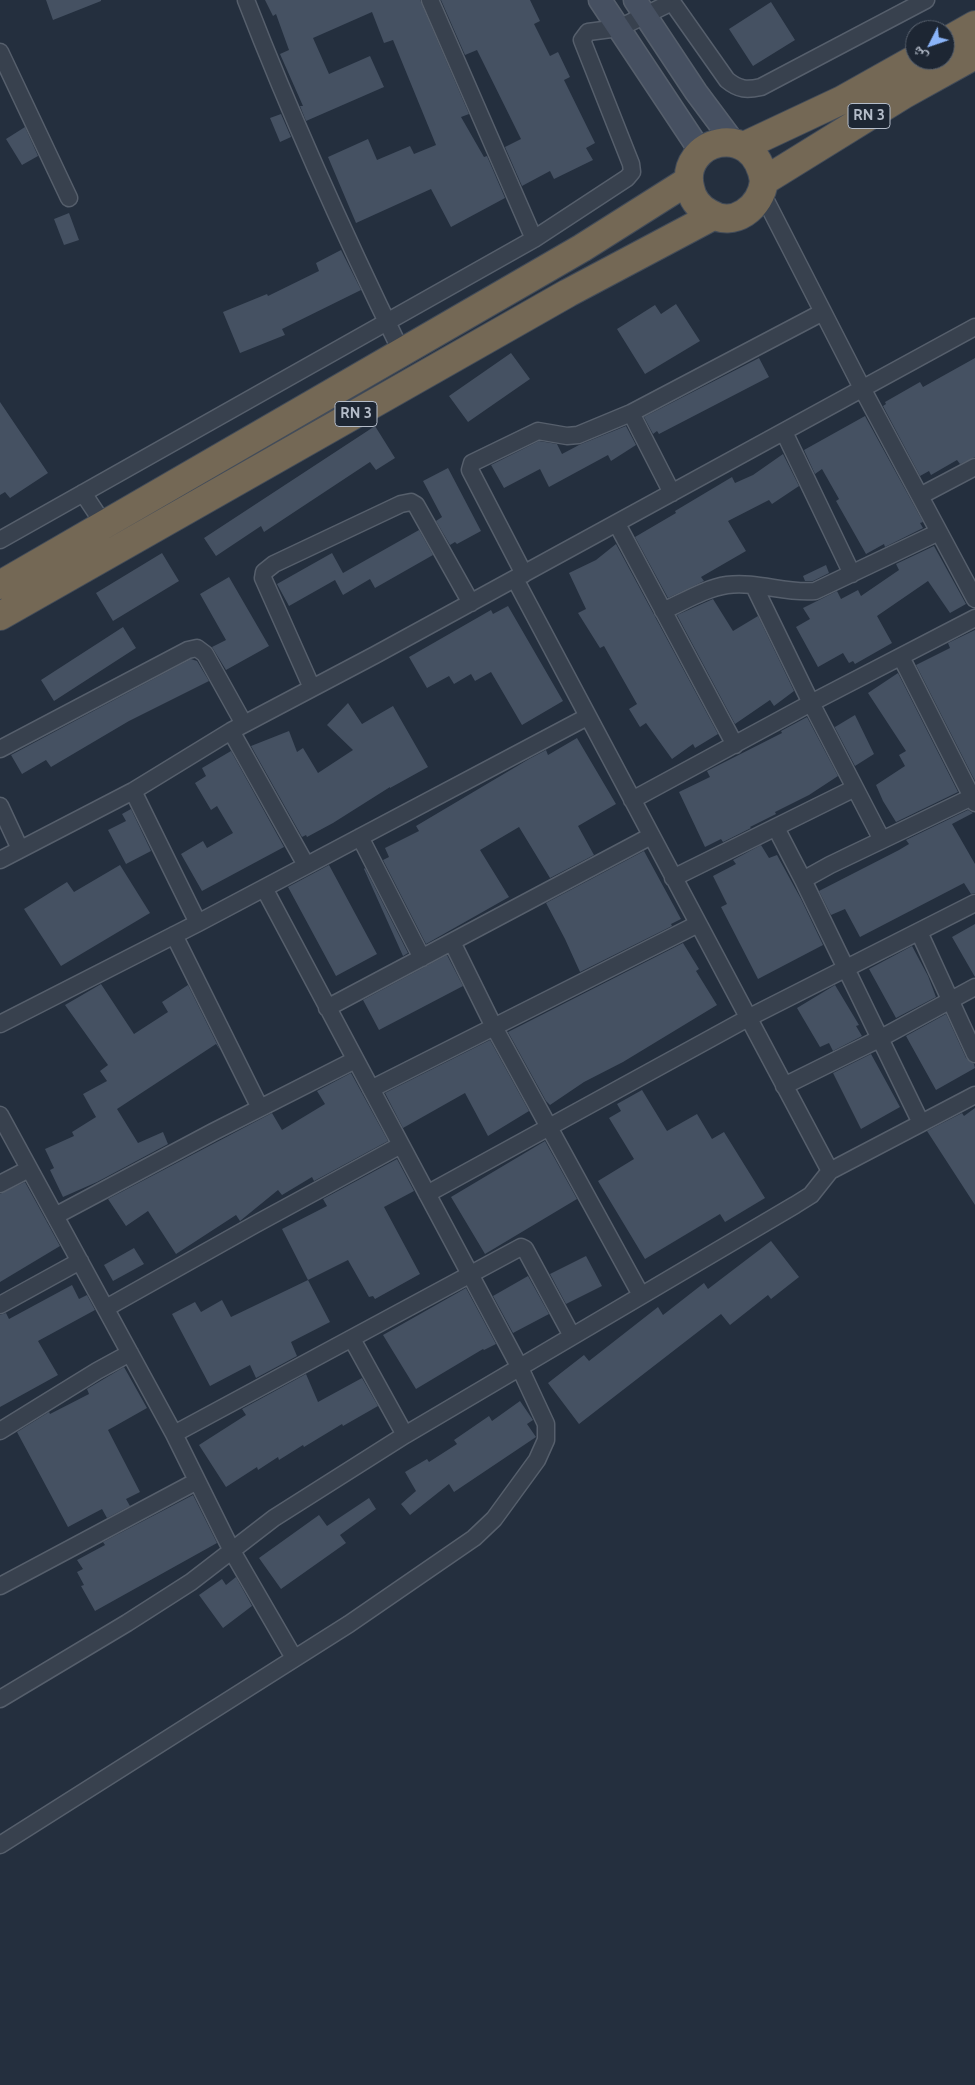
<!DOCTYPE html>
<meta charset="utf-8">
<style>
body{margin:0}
#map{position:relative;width:975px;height:2085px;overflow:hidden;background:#242f3e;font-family:Cabin,"Noto Naskh Arabic",sans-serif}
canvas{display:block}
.north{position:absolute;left:905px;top:20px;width:50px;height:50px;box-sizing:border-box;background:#1d2633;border:1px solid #59626f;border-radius:50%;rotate:229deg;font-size:14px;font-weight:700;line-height:20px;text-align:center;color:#b4bcc9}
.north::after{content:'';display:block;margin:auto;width:18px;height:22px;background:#8ab4f8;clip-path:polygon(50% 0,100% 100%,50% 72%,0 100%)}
</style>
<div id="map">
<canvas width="975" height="2085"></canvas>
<div class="north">ش</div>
</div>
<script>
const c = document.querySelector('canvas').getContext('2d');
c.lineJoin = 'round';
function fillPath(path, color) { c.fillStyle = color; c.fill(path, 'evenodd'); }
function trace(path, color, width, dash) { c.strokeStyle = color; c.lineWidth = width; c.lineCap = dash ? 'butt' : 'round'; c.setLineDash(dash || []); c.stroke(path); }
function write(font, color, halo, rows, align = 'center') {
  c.font = font + ' Cabin,sans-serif'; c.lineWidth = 4; c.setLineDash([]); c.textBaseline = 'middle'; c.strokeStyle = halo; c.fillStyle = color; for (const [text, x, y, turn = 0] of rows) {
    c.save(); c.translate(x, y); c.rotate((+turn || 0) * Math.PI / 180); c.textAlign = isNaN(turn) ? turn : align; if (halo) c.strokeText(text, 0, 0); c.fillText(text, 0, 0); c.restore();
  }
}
const building = new Path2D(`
 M 46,0 L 101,0 L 101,1 L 53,20 Z
 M 265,0 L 420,0 L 469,114 L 461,117 L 484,157 L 487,156 L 505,198 L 451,227 L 431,189 L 356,223 L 328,157 L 368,139 L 377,160 L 410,146 L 414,154 L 436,145 L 393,40 L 384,43 L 372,12 L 313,38 L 329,74 L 370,56 L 384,87 L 306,121 L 300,106 L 303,106 L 280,54 L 289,50 L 276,14 L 273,16 Z
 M 441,0 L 530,0 L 540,21 L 534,24 L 550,56 L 558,52 L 570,77 L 564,80 L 595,143 L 586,148 L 593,160 L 554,179 L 550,171 L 522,186 L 505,147 L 521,139 L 477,50 L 465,55 Z
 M 771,2 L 795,40 L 753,66 L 729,29 Z
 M 281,114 L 291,137 L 280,142 L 270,118 Z
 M 25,127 L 38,156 L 22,165 L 6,139 Z
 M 69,213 L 79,240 L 64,245 L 54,219 Z
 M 341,250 L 361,290 L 282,329 L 285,335 L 240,353 L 223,312 L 267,294 L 268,296 L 319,271 L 316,263 Z
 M 676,304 L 700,341 L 645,374 L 617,329 L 655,305 L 661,314 Z
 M 511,353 L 530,379 L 468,422 L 449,396 Z
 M 759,358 L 769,377 L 659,434 L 657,431 L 653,434 L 644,417 Z
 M 975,358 L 975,457 L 960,464 L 957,460 L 931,475 L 929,471 L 920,476 L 883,406 L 886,404 L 885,402 L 920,382 L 923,387 Z
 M 0,402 L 48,473 L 10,498 L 5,492 L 0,495 Z
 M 865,416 L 923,522 L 920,523 L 923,528 L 885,547 L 884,544 L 866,554 L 836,501 L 839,499 L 822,469 L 815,474 L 804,450 Z
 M 375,426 L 395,458 L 376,470 L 370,462 L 264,532 L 261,526 L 216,556 L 204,538 Z
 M 626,426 L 636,445 L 611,461 L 608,455 L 549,487 L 540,469 L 504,488 L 491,465 L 539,441 L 557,444 L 562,454 L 579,445 Z
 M 783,454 L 799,486 L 772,504 L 769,500 L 728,521 L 746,551 L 701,577 L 704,581 L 668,598 L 635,537 L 676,513 L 675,511 L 732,477 L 735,483 L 753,475 Z
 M 448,468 L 481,531 L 457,544 L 455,542 L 450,545 L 436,521 L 442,517 L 423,481 Z
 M 419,530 L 433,555 L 375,588 L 370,579 L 343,595 L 335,580 L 289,606 L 277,584 L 332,553 L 343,573 Z
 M 616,544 L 718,734 L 695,748 L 693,744 L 672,759 L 646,723 L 640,727 L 629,709 L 637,704 L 604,646 L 600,648 L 578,613 L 586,609 L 569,573 L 596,560 Z
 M 934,546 L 966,604 L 950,613 L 928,581 L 877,616 L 892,643 L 855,664 L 853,661 L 849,663 L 843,653 L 818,667 L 796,627 L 810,619 L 803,608 L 837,591 L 841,599 L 858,590 L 861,596 L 899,570 L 896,564 Z
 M 162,553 L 179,581 L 113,621 L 96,593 Z
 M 826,565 L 829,573 L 813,581 L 805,581 L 803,576 Z
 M 229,577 L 269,646 L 226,670 L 212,647 L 226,640 L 200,594 Z
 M 713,599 L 733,631 L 758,616 L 794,691 L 774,706 L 770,700 L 735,724 L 677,615 Z
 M 508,606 L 563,701 L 522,725 L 491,672 L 475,681 L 471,674 L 454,684 L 449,676 L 427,688 L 409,657 L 491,610 L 493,614 Z
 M 123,627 L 136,648 L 54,701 L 41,680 Z
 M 975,630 L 975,781 L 916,665 L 950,648 L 948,643 Z
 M 191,659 L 197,661 L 209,681 L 129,721 L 51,767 L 46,760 L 22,774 L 11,755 Z
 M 898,673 L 958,792 L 896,822 L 883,801 L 876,785 L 905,766 L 899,755 L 906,751 L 868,693 Z
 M 348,703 L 362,724 L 393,706 L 428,767 L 390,788 L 390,787 L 333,823 L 307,837 L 306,835 L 302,837 L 251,746 L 289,731 L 297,752 L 303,748 L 318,773 L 353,750 L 327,725 Z
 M 855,715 L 874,754 L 855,766 L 834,726 L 835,727 Z
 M 807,717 L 838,776 L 809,795 L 775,812 L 776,814 L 750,827 L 751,828 L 723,842 L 721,839 L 705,847 L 679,792 L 710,777 L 707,771 L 782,733 L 781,731 Z
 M 577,738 L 616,804 L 578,826 L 594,855 L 550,878 L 519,827 L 480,850 L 509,897 L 426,944 L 383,860 L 389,857 L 385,848 L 419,831 L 416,826 L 529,759 L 546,750 L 548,755 Z
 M 231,751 L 284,847 L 202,891 L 181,854 L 203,841 L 207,848 L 233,833 L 217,806 L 211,810 L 195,783 L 206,776 L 202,768 Z
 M 131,809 L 151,851 L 126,864 L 108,830 L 126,821 L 122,814 Z
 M 968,810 L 973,813 L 952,824 L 975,864 L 975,893 L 971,894 L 964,883 L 860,937 L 845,909 L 831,915 L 819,891 L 899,850 L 909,844 L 906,840 Z
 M 761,845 L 769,858 L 777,855 L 801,899 L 823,945 L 758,979 L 721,907 L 727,904 L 713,876 L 736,864 L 733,860 Z
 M 644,851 L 681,919 L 671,924 L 672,926 L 580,972 L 565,939 L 546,903 Z
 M 120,865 L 150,913 L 61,966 L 24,909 L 67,882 L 74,892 Z
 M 329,865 L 377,954 L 336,976 L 288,887 Z
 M 365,868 L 408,953 L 403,956 L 364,869 Z
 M 975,924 L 975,977 L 952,937 Z
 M 683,943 L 699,969 L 696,971 L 717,1005 L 623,1062 L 584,1082 L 550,1105 L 546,1101 L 508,1032 Z
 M 912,946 L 928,976 L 936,997 L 896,1018 L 869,969 Z
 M 447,955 L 463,986 L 379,1030 L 363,1000 Z
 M 101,984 L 134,1034 L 168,1012 L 162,1002 L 188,985 L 220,1050 L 216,1044 L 117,1109 L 138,1143 L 163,1132 L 168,1144 L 97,1182 L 63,1197 L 50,1170 L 54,1168 L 45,1149 L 74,1136 L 72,1132 L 96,1117 L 83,1094 L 107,1081 L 100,1071 L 108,1065 L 65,1005 Z
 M 835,985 L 859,1025 L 856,1026 L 862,1036 L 833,1051 L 829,1043 L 820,1047 L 797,1008 Z
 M 946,1014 L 966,1058 L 974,1064 L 975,1068 L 936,1090 L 906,1036 Z
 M 490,1040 L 529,1111 L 488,1136 L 465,1093 L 403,1128 L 385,1093 Z
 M 871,1054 L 900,1107 L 861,1129 L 833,1073 Z
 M 351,1073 L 388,1141 L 314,1181 L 312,1177 L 282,1195 L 278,1190 L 240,1221 L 236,1215 L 176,1254 L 148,1211 L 126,1226 L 108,1199 L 272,1113 L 282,1130 L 325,1104 L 317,1091 Z
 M 642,1090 L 667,1131 L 697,1114 L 712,1139 L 724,1132 L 765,1198 L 725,1222 L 720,1214 L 645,1259 L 598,1181 L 634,1159 L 609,1118 L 621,1111 L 617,1104 Z
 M 975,1108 L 975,1205 L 927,1131 L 962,1113 L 964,1116 Z
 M 545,1141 L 577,1199 L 485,1254 L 451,1197 Z
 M 397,1159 L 414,1191 L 384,1207 L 420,1274 L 375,1299 L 373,1296 L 369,1297 L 348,1260 L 308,1280 L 282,1229 L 327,1206 L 323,1199 Z
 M 25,1182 L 60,1246 L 0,1282 L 0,1194 Z
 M 771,1241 L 799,1277 L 771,1299 L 768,1295 L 730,1325 L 721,1314 L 579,1424 L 548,1383 L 584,1355 L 589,1361 L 658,1307 L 663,1315 L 704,1283 L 708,1289 Z
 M 134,1248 L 144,1264 L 113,1281 L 104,1265 Z
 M 586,1256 L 602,1286 L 566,1304 L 550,1274 Z
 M 528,1276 L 549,1314 L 513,1333 L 493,1296 Z
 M 308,1280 L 330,1322 L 291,1342 L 297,1356 L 256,1378 L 250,1365 L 210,1386 L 172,1314 L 195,1302 L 201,1312 L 222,1300 L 231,1317 Z
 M 72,1285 L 79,1299 L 87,1295 L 95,1310 L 38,1341 L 58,1375 L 0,1407 L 0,1315 L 6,1313 L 9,1319 Z
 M 466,1288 L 496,1344 L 484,1350 L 483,1349 L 416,1389 L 383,1335 Z
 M 124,1367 L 147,1408 L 108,1430 L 140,1492 L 126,1499 L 130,1506 L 107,1518 L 102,1509 L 68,1527 L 17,1432 L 49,1412 L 50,1414 L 89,1394 L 87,1389 Z
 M 306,1374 L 318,1402 L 362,1378 L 378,1406 L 343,1426 L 342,1424 L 304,1447 L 303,1445 L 279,1460 L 278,1457 L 258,1470 L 257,1467 L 226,1487 L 199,1445 L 246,1415 L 242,1409 Z
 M 520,1401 L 533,1420 L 527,1424 L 536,1437 L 454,1492 L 449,1484 L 410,1515 L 401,1504 L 416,1491 L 405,1472 L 427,1459 L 429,1462 L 457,1444 L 454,1440 L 489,1416 L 492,1421 Z
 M 193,1495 L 217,1543 L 95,1611 L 81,1586 L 84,1585 L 77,1572 L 83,1569 L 77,1560 L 105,1545 L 103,1542 Z
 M 369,1498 L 376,1509 L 340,1535 L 346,1543 L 281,1589 L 259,1558 L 319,1515 L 327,1526 Z
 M 236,1577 L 252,1606 L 223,1628 L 199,1595 L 222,1579 L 226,1585 Z`);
const street = new Path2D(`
 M 246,0 C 292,119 345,236 401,351
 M 430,0 L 534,239
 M 0,52 L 69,198
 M 762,193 L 863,390 L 975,599
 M 631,413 L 672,493
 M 784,432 L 852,574
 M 83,493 L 105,526
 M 920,496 L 975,467
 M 617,524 L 735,745
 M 0,540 L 534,239 L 627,178 L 632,172 L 631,164 L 582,40 L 588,32 L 619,28 L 672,2 L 727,80 C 739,90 747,90 761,87 L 926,0
 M 524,574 L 470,470 L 472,463 L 538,431 L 567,436 L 578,435 L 631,413 L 823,312
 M 754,586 L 811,703 L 882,840
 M 663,611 C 683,602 706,588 727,585 C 757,581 786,594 815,591 L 939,532
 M 901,657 L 975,803
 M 312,688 L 263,578 L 264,572 L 274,564 L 401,504 L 411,502 L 416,505 L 471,603
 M 231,731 L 306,865
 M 0,749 L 188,650 L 197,648 L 205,654 L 244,724
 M 133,791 L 198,923
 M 632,800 L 811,703 L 975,618
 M 0,806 L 20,849
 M 776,828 L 803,880
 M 360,837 L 422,958
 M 0,860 L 133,791 L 231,731 L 375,655 L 975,327
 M 673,878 L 855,788
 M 919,932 L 975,1054
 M 174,935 L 260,1108
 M 452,942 L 494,1027 L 641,1295
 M 327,1008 L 651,836
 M 0,1024 L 198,923 L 587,717
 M 784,1086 L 881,1038 L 975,987
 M 371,1089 L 698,924
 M 0,1115 L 174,1434 L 232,1551 L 294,1658
 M 921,1123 L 803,880 L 830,865 L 972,797
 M 830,1171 L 975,1095
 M 0,1184 L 29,1169
 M 427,1194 L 748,1018 L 975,903
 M 55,1216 L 213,1132 L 355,1060
 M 0,1305 L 80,1261
 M 106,1308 L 254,1225 L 401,1145
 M 352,1339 L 405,1435
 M 0,1431 L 97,1371 L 130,1353
 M 174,1434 L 521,1247 L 525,1249 L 572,1336
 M 0,1586 L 197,1481
 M 0,1699 L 127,1623 L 191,1582 L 274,1518 L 405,1435 L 795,1205 L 811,1195 L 830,1171 L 515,579
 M 0,1845 L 349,1624 L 474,1538 L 494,1519 L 537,1460 L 546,1440 L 546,1424 L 519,1366 L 264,888`);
const secondary = new Path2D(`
 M 600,0 L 701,152
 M 635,0 L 696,92 L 734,143`);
const highway = new Path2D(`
 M 945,42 L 975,25
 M 744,146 L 842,100 L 915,59
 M 764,181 C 754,118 679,141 690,187 C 692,199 698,207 709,213 C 734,229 761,207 764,181 L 903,95 L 975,55
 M 0,585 L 582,248 L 688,181
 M 0,616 L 568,293 L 713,216`);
const shields = [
 [869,116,42],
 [356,414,42]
];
const shieldNames = [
 ["RN 3",869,116],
 ["RN 3",356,414]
];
fillPath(building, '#455162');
trace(street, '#565f6c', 19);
trace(secondary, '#565f6c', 25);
trace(highway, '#434c59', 30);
trace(street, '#38414e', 16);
trace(secondary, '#465061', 22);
trace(highway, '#746855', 28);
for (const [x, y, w] of shields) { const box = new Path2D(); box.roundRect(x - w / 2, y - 12.5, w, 25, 4); c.fillStyle = '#1d2633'; c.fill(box); trace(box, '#b4bcc9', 1); }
write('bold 15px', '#b4bcc9', null, shieldNames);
</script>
